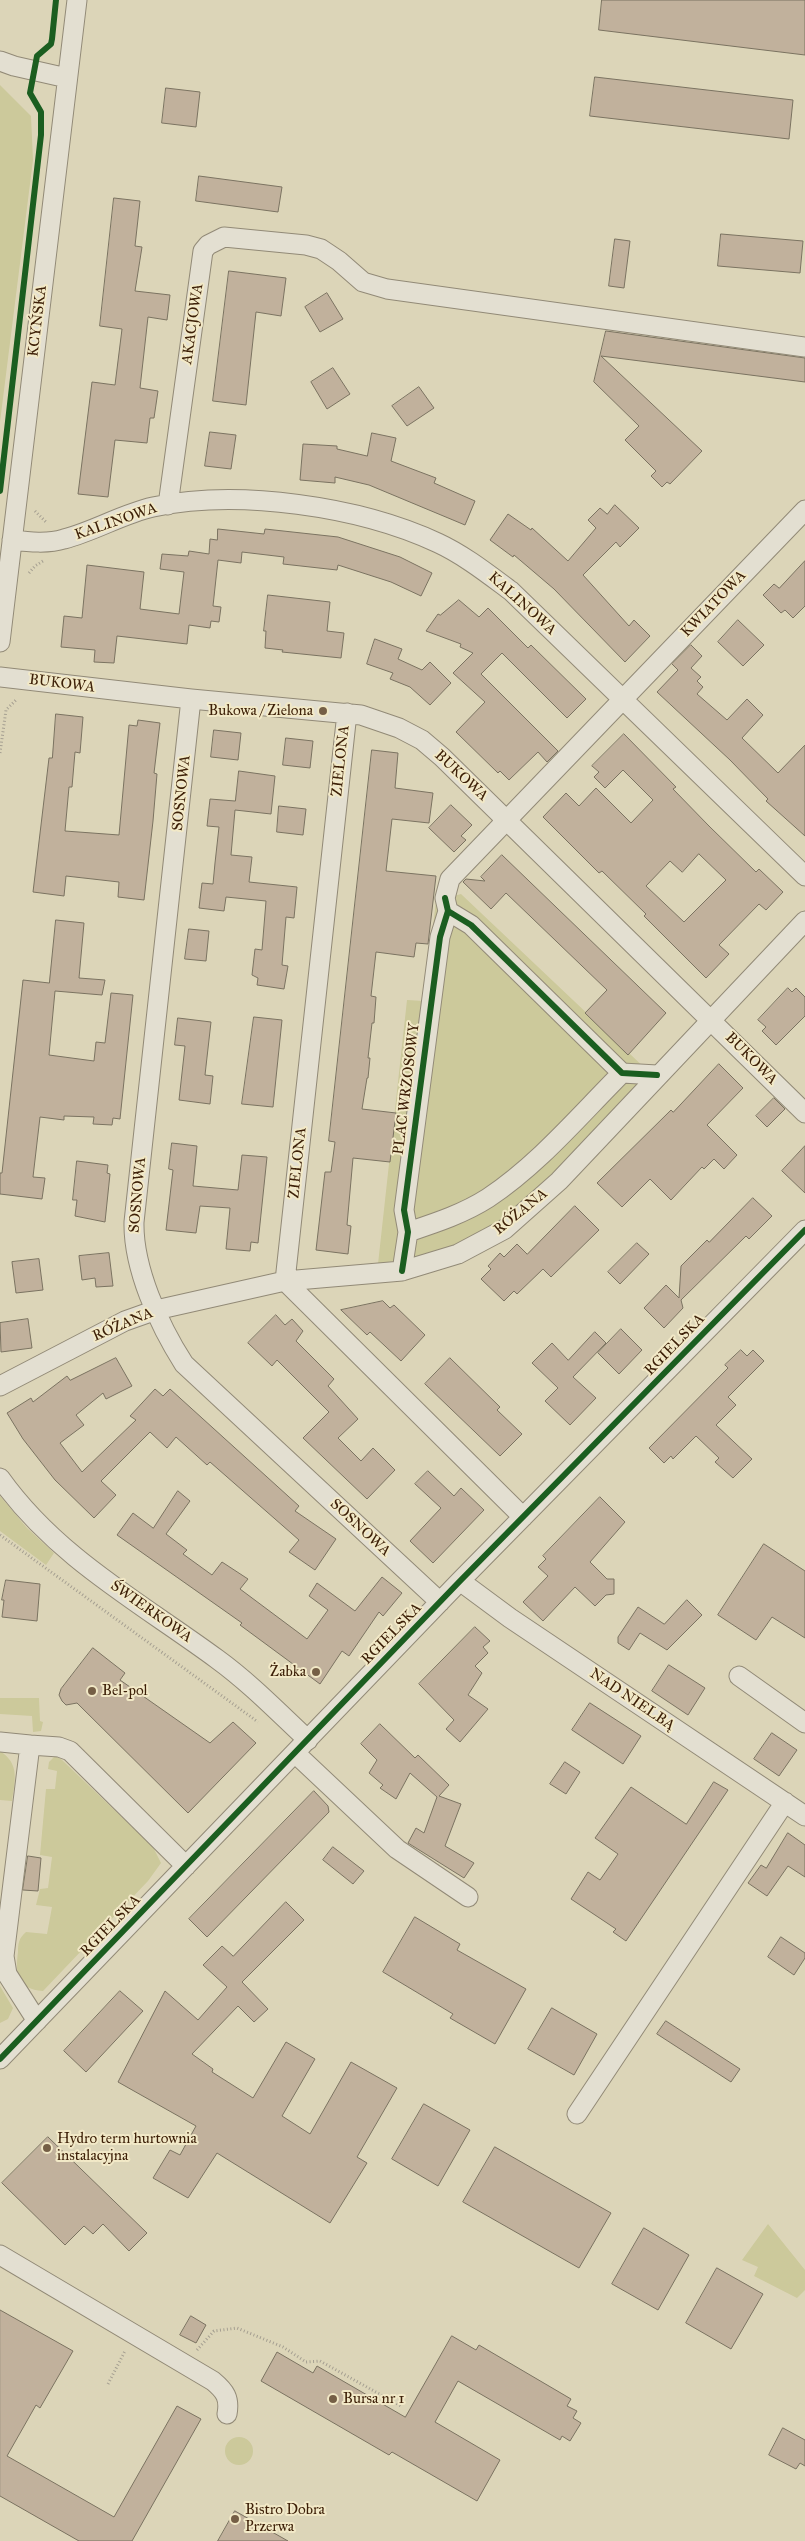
<!DOCTYPE html>
<meta charset="utf-8">
<style>
body{margin:0}
canvas{display:block;background:#dcd5b8}
</style>
<canvas width="805" height="2541"></canvas>
<script>
const c = document.querySelector('canvas').getContext('2d');
c.lineJoin = 'round';
function fillPath(path, color) { c.fillStyle = color; c.fill(path, 'evenodd'); }
function trace(path, color, width, dash) { c.strokeStyle = color; c.lineWidth = width; c.lineCap = dash ? 'butt' : 'round'; c.setLineDash(dash || []); c.stroke(path); }
function write(font, color, halo, rows, align = 'center') {
  c.font = font + ' "IM FELL Great Primer",serif'; c.lineWidth = 4; c.setLineDash([]); c.textBaseline = 'middle'; c.strokeStyle = halo; c.fillStyle = color; for (const [text, x, y, turn = 0] of rows) {
    c.save(); c.translate(x, y); c.rotate((+turn || 0) * Math.PI / 180); c.textAlign = isNaN(turn) ? turn : align; if (halo) c.strokeText(text, 0, 0); c.fillText(text, 0, 0); c.restore();
  }
}
const green = new Path2D(`
 M 0,85 L 31,116 L 33,160 L 0,422 Z
 M 461,894 L 649,1072 L 545,1185 L 502,1222 L 460,1243 L 416,1257 L 378,1264 L 407,1000 L 424,1001 L 436,901 Z
 M 0,1496 L 27,1528 L 54,1553 L 46,1565 L 0,1531 Z
 M 0,1698 L 39,1698 L 40,1721 L 43,1722 L 41,1731 L 33,1732 L 32,1716 L 0,1714 Z
 M 0,1751 C 20,1764 15,1780 12,1801 L 0,1800 Z
 M 55,1756 L 61,1759 L 153,1847 L 161,1863 L 148,1881 L 43,1991 C 17,1989 15,1974 18,1952 C 18,1943 19,1938 26,1932 L 47,1934 L 52,1907 L 36,1905 L 40,1889 L 48,1888 L 52,1857 L 40,1855 L 46,1789 L 55,1789 L 57,1771 L 48,1769 L 49,1762 Z
 M 0,1986 L 13,2008 L 8,2019 L 0,2023 Z
 M 768,2224 L 805,2270 L 805,2290 L 797,2298 L 754,2276 L 758,2267 L 742,2260 Z
 M225 2451a14 14 0 1 1 28 0a14 14 0 1 1-28 0Z`);
const building = new Path2D(`
 M 602,0 L 805,0 L 805,55 L 599,30 Z
 M 595,77 L 793,100 L 789,139 L 590,116 Z
 M 166,88 L 200,92 L 196,127 L 162,123 Z
 M 199,176 L 282,187 L 278,212 L 196,201 Z
 M 114,198 L 140,201 L 135,246 L 142,247 L 135,291 L 170,295 L 167,320 L 148,317 L 140,388 L 158,391 L 154,418 L 150,418 L 147,443 L 115,440 L 108,497 L 78,494 L 92,382 L 115,385 L 122,329 L 100,326 Z
 M 721,234 L 803,241 L 800,273 L 718,266 Z
 M 615,239 L 630,241 L 624,288 L 609,286 Z
 M 229,271 L 286,278 L 281,316 L 256,312 L 246,405 L 213,401 Z
 M 327,293 L 343,319 L 320,332 L 305,307 Z
 M 606,331 L 805,358 L 805,382 L 601,356 L 702,451 L 670,484 L 667,482 L 662,487 L 651,476 L 656,471 L 625,440 L 639,426 L 594,382 Z
 M 333,368 L 350,394 L 327,409 L 311,382 Z
 M 419,387 L 434,408 L 407,426 L 392,406 Z
 M 210,432 L 236,435 L 231,469 L 205,466 Z
 M 372,433 L 396,438 L 391,461 L 436,478 L 434,483 L 475,501 L 465,525 L 369,485 L 335,477 L 335,483 L 300,480 L 303,444 L 337,446 L 337,449 L 367,456 Z
 M 615,505 L 639,528 L 620,547 L 616,542 L 583,575 L 629,626 L 634,620 L 650,636 L 625,662 L 554,589 L 514,555 L 513,557 L 490,540 L 508,514 L 531,530 L 532,528 L 568,561 L 596,528 L 588,520 L 600,508 L 607,514 Z
 M 218,529 L 264,534 L 265,529 L 338,537 L 400,557 L 432,573 L 421,596 L 391,582 L 338,565 L 337,570 L 283,564 L 284,557 L 242,552 L 241,563 L 218,560 L 213,606 L 221,607 L 219,622 L 211,621 L 210,628 L 189,625 L 187,644 L 117,636 L 114,663 L 94,662 L 95,650 L 61,647 L 64,616 L 82,618 L 87,565 L 144,572 L 140,609 L 179,614 L 184,572 L 160,569 L 162,554 L 188,556 L 189,551 L 209,554 L 210,539 L 217,540 Z
 M 805,561 L 805,606 L 793,618 L 785,610 L 781,613 L 763,595 L 774,584 L 779,588 Z
 M 268,595 L 330,602 L 327,631 L 344,633 L 341,658 L 282,652 L 283,650 L 265,648 L 266,631 L 264,631 Z
 M 459,600 L 479,617 L 488,608 L 528,648 L 531,645 L 586,699 L 567,718 L 502,653 L 481,674 L 558,751 L 547,762 L 538,752 L 509,780 L 500,771 L 498,773 L 456,732 L 485,702 L 453,673 L 473,653 L 460,647 L 461,644 L 426,631 L 438,614 L 440,615 Z
 M 738,620 L 764,645 L 743,666 L 718,642 Z
 M 375,639 L 402,649 L 398,659 L 422,670 L 430,662 L 451,683 L 430,705 L 410,687 L 390,679 L 393,673 L 367,664 Z
 M 691,645 L 702,656 L 691,668 L 701,677 L 697,681 L 703,687 L 697,694 L 727,720 L 747,699 L 763,715 L 742,738 L 778,773 L 805,745 L 805,836 L 766,801 L 768,799 L 730,760 L 657,692 L 678,670 L 672,664 Z
 M 56,714 L 83,717 L 80,753 L 75,752 L 72,787 L 69,787 L 65,831 L 119,835 L 129,725 L 137,726 L 138,720 L 160,723 L 154,773 L 157,774 L 153,821 L 144,900 L 118,897 L 119,882 L 66,876 L 64,896 L 33,892 L 49,758 L 52,758 Z
 M 214,730 L 241,733 L 238,760 L 211,757 Z
 M 624,734 L 676,787 L 673,789 L 709,826 L 756,872 L 759,869 L 783,892 L 766,910 L 759,904 L 719,945 L 729,954 L 706,978 L 644,916 L 646,914 L 602,871 L 599,873 L 543,817 L 566,793 L 579,806 L 596,788 L 631,823 L 653,800 L 623,770 L 605,788 L 594,777 L 599,772 L 592,766 ZM 699,854 L 726,880 L 684,922 L 646,886 L 670,861 L 682,872 Z
 M 286,738 L 313,741 L 310,768 L 283,765 Z
 M 372,750 L 398,753 L 395,788 L 433,793 L 429,823 L 392,819 L 386,871 L 436,876 L 428,944 L 416,943 L 414,957 L 376,952 L 371,996 L 376,997 L 374,1023 L 372,1023 L 368,1058 L 370,1058 L 368,1078 L 367,1078 L 362,1109 L 396,1113 L 390,1162 L 353,1158 L 347,1225 L 351,1226 L 348,1254 L 316,1250 L 325,1172 L 331,1172 L 335,1142 L 329,1141 Z
 M 239,771 L 275,776 L 271,814 L 235,810 L 231,855 L 252,857 L 249,882 L 297,887 L 294,918 L 286,917 L 282,965 L 288,966 L 284,989 L 257,985 L 258,978 L 252,975 L 255,949 L 262,950 L 266,901 L 226,897 L 224,911 L 199,908 L 202,883 L 213,884 L 215,863 L 219,827 L 207,826 L 210,799 L 235,801 Z
 M 451,805 L 472,825 L 461,836 L 466,840 L 454,852 L 429,828 Z
 M 279,806 L 306,809 L 303,835 L 277,832 Z
 M 502,855 L 666,1013 L 628,1055 L 585,1013 L 607,990 L 506,893 L 491,909 L 463,882 L 466,879 L 485,881 L 481,877 Z
 M 56,920 L 84,923 L 79,978 L 105,980 L 102,995 L 55,991 L 49,1055 L 94,1061 L 96,1042 L 105,1043 L 111,993 L 133,995 L 120,1119 L 113,1118 L 112,1125 L 93,1124 L 94,1117 L 64,1116 L 64,1120 L 40,1117 L 33,1177 L 45,1178 L 42,1199 L 0,1194 L 0,1173 L 2,1173 L 23,980 L 49,983 Z
 M 189,929 L 209,931 L 206,961 L 185,959 Z
 M 788,988 L 792,992 L 796,988 L 805,997 L 805,1016 L 776,1045 L 762,1031 L 766,1027 L 758,1020 Z
 M 254,1017 L 282,1020 L 273,1107 L 242,1104 Z
 M 178,1018 L 211,1022 L 205,1075 L 213,1076 L 210,1104 L 179,1100 L 185,1046 L 175,1045 Z
 M 719,1064 L 743,1088 L 707,1125 L 737,1155 L 724,1169 L 714,1159 L 704,1169 L 702,1167 L 671,1200 L 650,1179 L 622,1207 L 597,1183 L 671,1110 L 673,1112 Z
 M 774,1098 L 785,1109 L 767,1127 L 756,1116 Z
 M 172,1143 L 197,1146 L 193,1186 L 238,1190 L 242,1155 L 267,1157 L 258,1243 L 251,1242 L 250,1251 L 226,1249 L 230,1208 L 200,1206 L 196,1233 L 166,1230 L 173,1170 L 169,1169 Z
 M 805,1146 L 805,1193 L 782,1171 Z
 M 77,1161 L 108,1165 L 107,1173 L 110,1174 L 105,1222 L 75,1216 L 77,1200 L 73,1200 Z
 M 753,1198 L 772,1216 L 749,1239 L 746,1236 L 681,1300 L 683,1308 L 664,1328 L 644,1308 L 666,1285 L 679,1298 L 681,1266 L 707,1240 L 709,1242 Z
 M 575,1206 L 599,1230 L 551,1277 L 543,1269 L 517,1294 L 514,1291 L 504,1301 L 481,1279 L 491,1269 L 488,1266 L 500,1253 L 504,1257 L 517,1244 L 527,1254 Z
 M 637,1243 L 649,1254 L 620,1284 L 608,1272 Z
 M 109,1253 L 113,1286 L 96,1287 L 95,1278 L 82,1280 L 79,1256 Z
 M 39,1259 L 43,1290 L 16,1293 L 12,1262 Z
 M 383,1301 L 390,1308 L 394,1305 L 425,1335 L 401,1361 L 370,1332 L 367,1335 L 341,1310 Z
 M 276,1315 L 285,1325 L 292,1319 L 303,1331 L 296,1341 L 334,1379 L 328,1386 L 358,1419 L 338,1438 L 361,1461 L 373,1448 L 395,1470 L 367,1499 L 303,1438 L 329,1412 L 277,1360 L 272,1366 L 248,1343 Z
 M 28,1319 L 32,1348 L 1,1352 L 0,1323 Z
 M 621,1329 L 642,1350 L 619,1374 L 598,1353 Z
 M 595,1332 L 606,1343 L 573,1377 L 596,1398 L 570,1425 L 545,1401 L 558,1388 L 532,1363 L 552,1343 L 568,1360 Z
 M 741,1350 L 747,1356 L 753,1350 L 764,1361 L 728,1397 L 736,1405 L 716,1425 L 752,1459 L 733,1478 L 715,1462 L 719,1458 L 696,1436 L 673,1459 L 671,1456 L 664,1463 L 649,1448 L 728,1368 L 725,1365 Z
 M 116,1358 L 132,1386 L 106,1399 L 103,1393 L 76,1415 L 84,1425 L 60,1443 L 82,1472 L 136,1420 L 130,1416 L 155,1389 L 163,1396 L 170,1389 L 299,1506 L 295,1511 L 336,1539 L 315,1570 L 289,1552 L 299,1540 L 210,1462 L 207,1465 L 176,1437 L 167,1448 L 150,1432 L 101,1481 L 116,1495 L 94,1518 L 55,1480 L 23,1439 L 7,1413 L 31,1398 L 33,1402 L 67,1376 L 70,1380 Z
 M 450,1358 L 500,1407 L 497,1410 L 522,1434 L 500,1456 L 425,1384 Z
 M 428,1471 L 454,1496 L 461,1488 L 484,1510 L 433,1563 L 410,1541 L 441,1508 L 415,1484 Z
 M 178,1491 L 190,1501 L 166,1534 L 187,1550 L 183,1554 L 212,1575 L 222,1562 L 248,1579 L 240,1589 L 307,1639 L 328,1610 L 309,1596 L 317,1583 L 355,1611 L 382,1577 L 402,1593 L 383,1616 L 379,1612 L 349,1656 L 342,1651 L 320,1684 L 240,1625 L 242,1623 L 117,1535 L 133,1513 L 153,1528 Z
 M 600,1497 L 625,1522 L 590,1562 L 607,1579 L 614,1579 L 614,1594 L 606,1595 L 595,1606 L 575,1587 L 543,1621 L 523,1602 L 548,1576 L 538,1567 L 546,1559 L 543,1556 Z
 M 764,1544 L 805,1571 L 805,1638 L 772,1617 L 756,1640 L 718,1615 Z
 M 6,1580 L 40,1584 L 37,1621 L 2,1617 L 4,1600 L 2,1600 Z
 M 687,1600 L 702,1615 L 667,1650 L 640,1633 L 629,1650 L 618,1643 L 618,1637 L 638,1607 L 664,1624 Z
 M 475,1627 L 490,1641 L 483,1647 L 488,1653 L 475,1666 L 482,1673 L 468,1695 L 488,1709 L 460,1742 L 446,1729 L 454,1720 L 419,1684 Z
 M 93,1648 L 125,1673 L 120,1680 L 210,1743 L 233,1722 L 256,1743 L 188,1813 L 77,1703 L 66,1705 L 62,1701 L 59,1695 L 61,1689 Z
 M 669,1665 L 705,1688 L 688,1715 L 652,1691 Z
 M 590,1703 L 641,1736 L 623,1764 L 572,1730 Z
 M 380,1724 L 415,1758 L 418,1755 L 449,1785 L 439,1796 L 461,1804 L 445,1846 L 474,1863 L 464,1878 L 408,1843 L 416,1828 L 424,1833 L 437,1797 L 410,1773 L 396,1799 L 380,1788 L 383,1785 L 369,1773 L 377,1760 L 361,1744 Z
 M 772,1733 L 797,1750 L 779,1776 L 754,1759 Z
 M 565,1762 L 580,1772 L 566,1794 L 550,1784 Z
 M 714,1782 L 728,1790 L 626,1941 L 613,1932 L 616,1929 L 571,1899 L 588,1872 L 600,1880 L 618,1854 L 595,1838 L 631,1787 L 686,1824 Z
 M 314,1791 L 328,1806 L 329,1812 L 207,1937 L 189,1919 Z
 M 788,1833 L 805,1845 L 805,1877 L 788,1866 L 767,1896 L 748,1883 L 761,1865 L 766,1868 Z
 M 333,1847 L 364,1871 L 353,1884 L 323,1860 Z
 M 28,1856 L 41,1858 L 38,1891 L 23,1890 Z
 M 286,1902 L 304,1920 L 242,1982 L 268,2009 L 254,2022 L 238,2006 L 192,2054 L 213,2069 L 212,2072 L 253,2098 L 286,2042 L 315,2059 L 282,2116 L 310,2134 L 351,2062 L 397,2088 L 357,2157 L 367,2163 L 330,2223 L 217,2153 L 188,2198 L 153,2178 L 170,2150 L 180,2155 L 196,2126 L 118,2082 L 165,1991 L 198,2020 L 227,1987 L 203,1965 L 222,1946 L 233,1956 Z
 M 415,1917 L 460,1944 L 457,1950 L 526,1989 L 495,2044 L 450,2018 L 453,2014 L 383,1972 Z
 M 781,1937 L 805,1953 L 805,1958 L 794,1975 L 768,1957 Z
 M 120,1991 L 143,2011 L 86,2072 L 64,2051 Z
 M 552,2008 L 597,2034 L 574,2075 L 528,2049 Z
 M 666,2021 L 740,2069 L 731,2082 L 657,2034 Z
 M 424,2104 L 470,2130 L 438,2186 L 392,2159 Z
 M 48,2137 L 147,2233 L 129,2251 L 103,2224 L 93,2234 L 84,2226 L 65,2245 L 2,2183 Z
 M 495,2147 L 611,2213 L 579,2268 L 463,2202 Z
 M 644,2228 L 689,2255 L 658,2310 L 612,2284 Z
 M 717,2268 L 763,2294 L 731,2349 L 686,2323 Z
 M 0,2310 L 73,2351 L 40,2408 L 36,2405 L 7,2456 L 114,2517 L 177,2406 L 201,2419 L 132,2541 L 79,2541 L 0,2496 Z
 M 191,2316 L 206,2325 L 196,2343 L 180,2335 Z
 M 452,2336 L 476,2350 L 479,2345 L 571,2399 L 567,2406 L 577,2411 L 573,2418 L 581,2423 L 570,2441 L 562,2436 L 560,2440 L 458,2381 L 435,2422 L 500,2460 L 477,2501 L 392,2452 L 389,2455 L 261,2381 L 277,2352 L 313,2373 L 317,2366 L 405,2417 Z
 M 783,2428 L 805,2440 L 805,2466 L 800,2463 L 796,2469 L 769,2455 Z
 M 235,2511 L 288,2541 L 218,2541 Z`);
const path = new Path2D(`
 M 35,511 L 46,522
 M 29,573 L 35,566 L 43,561
 M 0,753 L 6,710 L 17,699
 M 0,1535 L 258,1722
 M 197,2350 L 214,2331 L 237,2328 L 283,2347 L 306,2362 L 320,2361 L 401,2406
 M 108,2384 L 125,2351`);
const minor = new Path2D(`
 M 0,61 L 14,66 L 67,78
 M 168,505 L 203,251 L 208,245 L 224,237 L 306,245 L 321,249 L 339,261 L 363,282 L 387,289 L 805,347
 M 12,540 C 29,542 48,544 64,539 C 95,531 122,514 153,507 C 238,489 359,506 438,543 C 464,555 488,574 511,591 L 805,876
 M 0,642 L 77,0
 M 0,677 L 191,699 L 361,715 L 399,728 L 422,740 L 442,757 L 805,1113
 M 191,699 L 134,1222 C 133,1268 159,1325 184,1364 L 440,1602
 M 347,713 L 285,1281 L 523,1517
 M 657,1075 L 622,1073 L 471,925 L 448,911 L 445,898 L 450,879 L 805,510
 M 408,1232 C 435,1223 463,1214 488,1198 C 539,1164 579,1116 622,1073
 M 402,1271 L 408,1232 L 404,1210 L 440,937 L 448,911
 M 0,1386 L 125,1321 L 156,1310 L 285,1281 L 402,1271 L 458,1254 L 505,1229 L 559,1181 L 805,921
 M 0,1478 C 56,1557 141,1603 217,1659 C 250,1683 278,1712 308,1740
 M 460,1581 L 510,1618 L 805,1816
 M 739,1676 L 805,1723
 M 0,1742 L 30,1745 L 4,1956 L 7,1974 L 37,2021
 M 30,1745 L 59,1747 L 70,1751 L 186,1866
 M 295,1753 L 397,1849 L 468,1897
 M 0,2059 L 460,1581 L 805,1230
 M 577,2114 L 785,1802
 M 0,2255 L 213,2381 C 225,2391 230,2398 227,2414`);
const cycleway = new Path2D(`
 M 0,491 L 41,135 L 41,112 L 30,93 L 37,56 L 51,44 L 52,39 L 56,0
 M 445,898 L 448,911 L 471,925 L 622,1073 L 657,1075
 M 402,1271 L 408,1232 L 404,1210 L 440,937 L 448,911
 M 0,2059 L 460,1581 L 805,1230`);
const markers = [
 [323,711,5,"#755f46"],
 [316,1672,5,"#755f46"],
 [92,1691,5,"#755f46"],
 [47,2148,5,"#755f46"],
 [333,2399,5,"#755f46"],
 [235,2519,5,"#755f46"]
];
const streetNames = [
 ["KCYŃSKA",38,321,-83],
 ["AKACJOWA",193,324,-82],
 ["KALINOWA",116,522,-19],
 ["KALINOWA",522,604,42],
 ["KWIATOWA",714,604,-46],
 ["BUKOWA",62,684,7],
 ["ZIELONA",341,761,-84],
 ["BUKOWA",461,776,43],
 ["SOSNOWA",182,793,-84],
 ["BUKOWA",751,1059,45],
 ["PLAC WRZOSOWY",407,1089,-83],
 ["ZIELONA",298,1163,-84],
 ["SOSNOWA",138,1195,-85],
 ["RÓŻANA",521,1212,-39],
 ["RÓŻANA",123,1325,-23],
 ["RGIELSKA",675,1345,-46],
 ["SOSNOWA",360,1528,43],
 ["ŚWIERKOWA",151,1612,35],
 ["RGIELSKA",392,1634,-46],
 ["NAD NIELBĄ",632,1700,34],
 ["RGIELSKA",111,1926,-46]
];
const poiNames = [
 ["Bukowa / Zielona",313,711,"right"],
 ["Żabka",306,1672,"right"],
 ["Bel-pol",102,1691],
 ["Hydro term hurtownia",57,2139],
 ["instalacyjna",57,2156],
 ["Bursa nr 1",343,2399],
 ["Bistro Dobra",245,2510],
 ["Przerwa",245,2527]
];
fillPath(green, '#ccc99b');
fillPath(building, '#c1b19c');
trace(building, '#7b7361', 1);
trace(minor, '#928a77', 21);
trace(path, '#a59f91', 3, [1, 2.5]);
trace(minor, '#e3dfd1', 19);
trace(cycleway, '#1b5e20', 6);
for (const [x, y, r, color] of markers) { const dot = new Path2D(); dot.arc(x, y, r, 0, 2 * Math.PI); c.fillStyle = color; c.fill(dot); trace(dot, '#f2e9c7', 2); }
write('15px', '#3d2008', '#f2e9c7', streetNames);
write('15px', '#3d2008', '#f2e9c7', poiNames, 'left');
</script>
